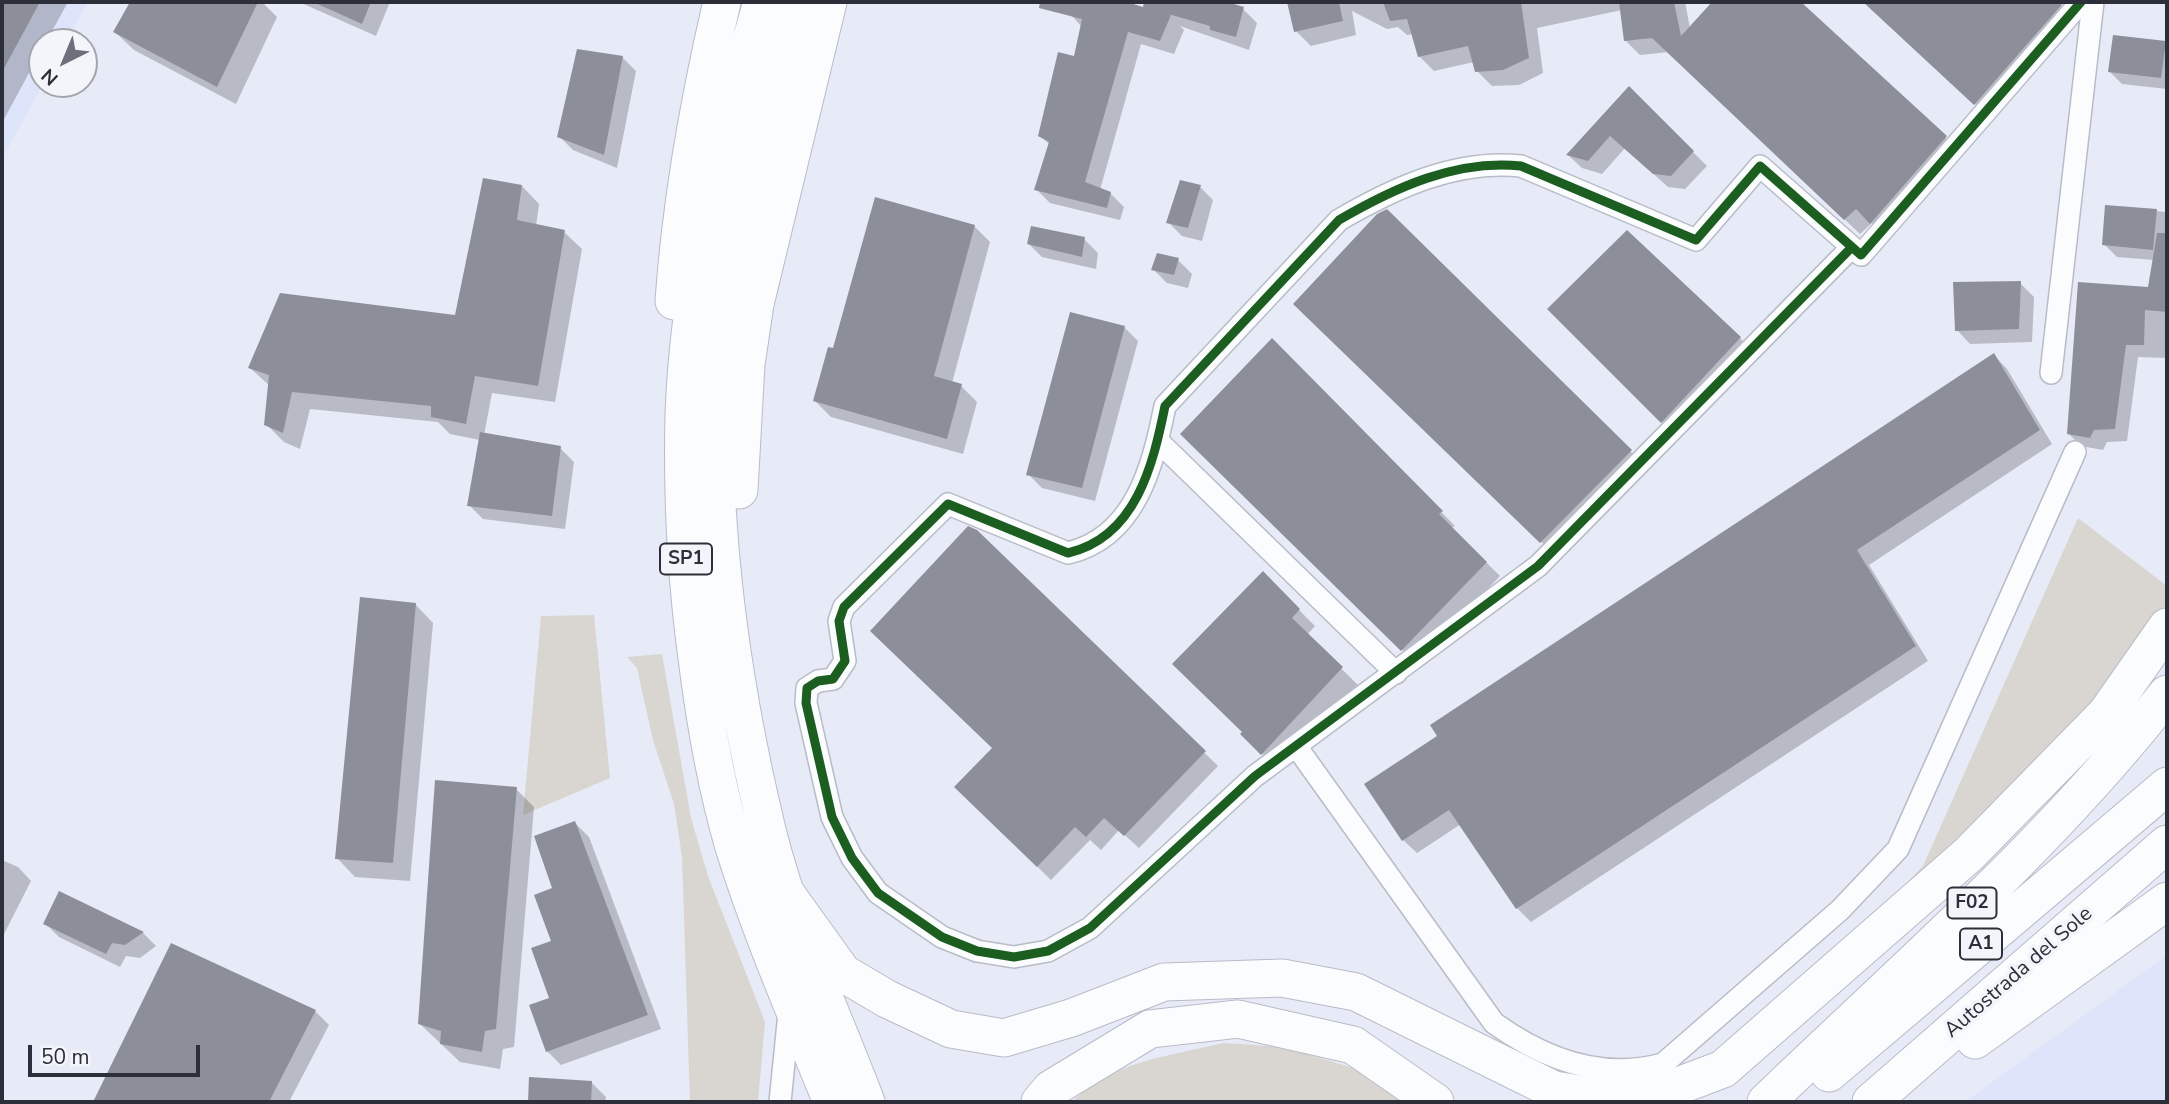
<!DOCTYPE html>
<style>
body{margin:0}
#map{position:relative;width:2169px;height:1104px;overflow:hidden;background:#e7eaf7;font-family:"Nunito Sans",sans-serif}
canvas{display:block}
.frame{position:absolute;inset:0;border:4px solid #2c2f39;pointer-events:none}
.north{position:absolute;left:28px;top:28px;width:70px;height:70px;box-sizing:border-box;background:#f3f5fa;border:2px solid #a3a6ad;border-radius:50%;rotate:223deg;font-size:19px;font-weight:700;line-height:28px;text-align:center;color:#2c2f39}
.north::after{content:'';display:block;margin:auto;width:24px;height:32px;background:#6d707c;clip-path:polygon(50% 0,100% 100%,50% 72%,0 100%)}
.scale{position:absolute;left:28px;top:1045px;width:172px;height:32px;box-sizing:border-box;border:4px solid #2c2f39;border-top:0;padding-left:9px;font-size:21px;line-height:24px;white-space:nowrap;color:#2c2f39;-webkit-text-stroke:5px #f3f5fa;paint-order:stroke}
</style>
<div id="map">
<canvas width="2169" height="1104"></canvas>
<div class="frame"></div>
<div class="north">N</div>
<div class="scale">50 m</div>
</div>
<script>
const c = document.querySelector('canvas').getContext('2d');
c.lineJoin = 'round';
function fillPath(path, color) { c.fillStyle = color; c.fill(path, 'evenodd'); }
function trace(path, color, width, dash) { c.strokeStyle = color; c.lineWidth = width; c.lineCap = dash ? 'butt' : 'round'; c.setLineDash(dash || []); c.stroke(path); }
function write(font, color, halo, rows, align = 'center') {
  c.font = font + ' "Nunito Sans",sans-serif'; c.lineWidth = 7; c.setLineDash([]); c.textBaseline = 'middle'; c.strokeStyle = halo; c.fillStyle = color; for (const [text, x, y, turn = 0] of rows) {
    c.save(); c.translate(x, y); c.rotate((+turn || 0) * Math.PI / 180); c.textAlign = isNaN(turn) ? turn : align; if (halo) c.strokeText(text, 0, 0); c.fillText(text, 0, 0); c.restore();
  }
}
const built = new Path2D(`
 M 2,2 L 88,2 L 66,42 L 42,42 L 43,84 L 2,159 Z
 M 2167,955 L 2167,1102 L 1965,1102 Z`);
const green = new Path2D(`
 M 2078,518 L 2167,586 L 2167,606 L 2100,700 L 2050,757 L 1852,939 L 1923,866 Z
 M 594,615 L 610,778 L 523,815 L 541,616 Z
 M 662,654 L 691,818 L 708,876 L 765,1022 L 758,1102 L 690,1102 L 682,857 L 674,804 L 653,740 L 637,668 L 627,657 Z
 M 1224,1043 L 1283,1047 L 1350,1067 L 1399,1096 L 1404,1102 L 1072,1102 C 1109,1062 1173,1055 1224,1043 Z`);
const shadow = new Path2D(`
 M 2,2 L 68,2 L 46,42 L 42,42 L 42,49 L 2,123 Z
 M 132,2 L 262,2 L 277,17 L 236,104 L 134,50 L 115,32 Z
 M 299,2 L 390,2 L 376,36 Z
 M 1074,2 L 1121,2 L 1159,13 L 1161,2 L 1210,5 L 1211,2 L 1222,2 L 1243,9 L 1257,23 L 1249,50 L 1180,26 L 1184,30 L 1174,54 L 1141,44 L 1100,190 L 1110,193 L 1124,207 L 1120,220 L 1050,203 L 1036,189 L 1050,145 L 1040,135 L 1075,58 L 1082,27 L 1071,15 Z
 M 1301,2 L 1685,2 L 1690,28 L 1714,2 L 1798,2 L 1961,152 L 1886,238 L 1872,223 L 1860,234 L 1669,52 L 1640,55 L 1625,40 L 1622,10 L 1537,28 L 1543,73 L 1519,85 L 1492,86 L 1477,71 L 1474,62 L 1434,71 L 1419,56 L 1413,34 L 1407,35 L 1398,27 L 1387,29 L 1352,11 L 1356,35 L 1311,46 L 1296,31 L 1289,4 Z
 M 1865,2 L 2062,2 L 2060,4 L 2074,19 L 1989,117 Z
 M 2115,37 L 2167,43 L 2167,89 L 2122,84 L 2110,72 Z
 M 622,57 L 636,71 L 617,168 L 573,150 L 559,136 Z
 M 1629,88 L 1707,166 L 1685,189 L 1668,187 L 1625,148 L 1602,174 L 1582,168 L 1568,155 Z
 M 522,186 L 539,204 L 536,226 L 564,232 L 582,249 L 555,402 L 492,393 L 484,435 L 560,448 L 574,462 L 565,529 L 483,519 L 469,505 L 480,440 L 450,434 L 438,422 L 310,409 L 300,449 L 284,442 L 266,424 L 270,386 L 250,368 L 457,317 Z
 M 1200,187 L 1213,200 L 1202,241 L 1182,236 L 1168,222 Z
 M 2106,207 L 2167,212 L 2167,358 L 2138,357 L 2127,441 L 2107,442 L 2103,450 L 2081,446 L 2068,433 L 2150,289 L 2154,260 L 2117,257 L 2104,244 Z
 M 1387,211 L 1644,465 L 1555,555 L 1296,304 Z
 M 974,226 L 990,242 L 952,383 L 961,386 L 977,402 L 963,454 L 831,417 L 815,401 L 834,350 Z
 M 1084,239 L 1098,253 L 1096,269 L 1042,257 L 1029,244 Z
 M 1178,260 L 1192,274 L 1188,288 L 1167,283 L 1153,269 Z
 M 2020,283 L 2034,297 L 2032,342 L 1970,344 L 1957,330 Z
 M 1549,309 L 1740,338 L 1753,352 L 1675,435 Z
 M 1124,327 L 1138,341 L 1095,501 L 1042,488 L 1028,474 Z
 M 1272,340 L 1455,526 L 1451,528 L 1500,576 L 1416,663 L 1183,434 Z
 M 1994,355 L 2007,369 L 2052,444 L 1869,565 L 1928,661 L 1531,922 L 1517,908 L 1461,824 L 1417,853 L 1403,840 Z
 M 976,531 L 1218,766 L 1139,848 L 1119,830 L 1101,850 L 1090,840 L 1051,880 L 956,787 L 994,749 Z
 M 1263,574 L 1315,626 L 1307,635 L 1358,685 L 1278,770 L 1243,734 Z
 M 415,604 L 433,623 L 410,881 L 355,877 L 337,858 Z
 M 516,789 L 534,807 L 514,1047 L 503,1049 L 500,1069 L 460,1062 L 420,1024 Z
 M 575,823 L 589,837 L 661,1029 L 561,1065 L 547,1051 L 554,889 Z
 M 2,860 L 18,867 L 31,881 L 2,938 Z
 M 60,893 L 143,933 L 156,946 L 140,958 L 126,956 L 120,967 L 59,937 L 45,923 Z
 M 172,945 L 315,1011 L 329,1025 L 289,1102 L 95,1102 Z
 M 531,1079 L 592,1083 L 606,1097 L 605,1102 L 530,1102 Z`);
const building = new Path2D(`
 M 2,2 L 40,2 L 2,72 Z
 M 130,2 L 258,2 L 217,87 L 113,32 Z
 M 313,2 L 371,2 L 362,24 Z
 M 1040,2 L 1127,2 L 1143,7 L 1144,2 L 1227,2 L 1244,7 L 1236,37 L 1210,30 L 1210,26 L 1165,13 L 1171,15 L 1160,41 L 1128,32 L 1085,182 L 1111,192 L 1107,208 L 1034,190 L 1049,142 L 1038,136 L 1058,52 L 1074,56 L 1082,19 L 1039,8 Z
 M 1287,2 L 1339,2 L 1343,21 L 1294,32 Z
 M 1383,2 L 1521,2 L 1529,58 L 1503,70 L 1475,72 L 1468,46 L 1418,57 L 1407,19 L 1390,21 Z
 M 1619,2 L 1674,2 L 1681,36 L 1712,2 L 1801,2 L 1947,136 L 1870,224 L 1856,209 L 1844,220 L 1652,38 L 1624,41 Z
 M 1863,2 L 2064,2 L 1974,105 Z
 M 2113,35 L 2166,41 L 2161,78 L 2108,72 Z
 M 577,49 L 623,56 L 604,155 L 557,137 Z
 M 1629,86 L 1694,151 L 1671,176 L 1653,174 L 1610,136 L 1588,161 L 1566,155 Z
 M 483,178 L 522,185 L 517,220 L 565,230 L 538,386 L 475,376 L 466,424 L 431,417 L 431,406 L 292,392 L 283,433 L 264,425 L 269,375 L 248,368 L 280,293 L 455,315 Z
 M 1180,180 L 1201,185 L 1188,228 L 1166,223 Z
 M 875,197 L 975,225 L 934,376 L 962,384 L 947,439 L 813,401 L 828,347 L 833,348 Z
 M 2105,205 L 2157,209 L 2153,250 L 2102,245 Z
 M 1387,209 L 1632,450 L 1540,543 L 1293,304 L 1377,214 Z
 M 1031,226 L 1085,237 L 1082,257 L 1027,244 Z
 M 1627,230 L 1741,337 L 1661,423 L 1547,309 Z
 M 2157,233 L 2167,233 L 2167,312 L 2145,310 L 2144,345 L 2126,345 L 2115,429 L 2094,430 L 2090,438 L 2067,434 L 2078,282 L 2148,287 Z
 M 1157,253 L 1179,258 L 1174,275 L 1151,270 Z
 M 2021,281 L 2019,329 L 1955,331 L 1953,282 Z
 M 1070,312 L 1125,326 L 1082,488 L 1026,475 Z
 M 1272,338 L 1443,511 L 1439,514 L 1487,562 L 1401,651 L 1180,434 Z
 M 1994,353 L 2040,430 L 1857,550 L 1916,646 L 1516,909 L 1449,810 L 1402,841 L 1364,784 L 1437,736 L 1430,725 Z
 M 480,432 L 561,446 L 552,516 L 467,506 Z
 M 968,526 L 977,530 L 1206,751 L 1124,836 L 1104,818 L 1086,837 L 1075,827 L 1037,867 L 954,787 L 992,748 L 870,631 Z
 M 1263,571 L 1300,609 L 1292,618 L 1343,667 L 1261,755 L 1240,734 L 1242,732 L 1172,664 Z
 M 360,597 L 416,603 L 393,863 L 335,859 Z
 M 435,780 L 517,787 L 496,1029 L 485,1031 L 482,1052 L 440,1044 L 441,1031 L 418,1024 Z
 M 575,821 L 648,1015 L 546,1052 L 529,1005 L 549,998 L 531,948 L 551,941 L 534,895 L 552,888 L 534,836 Z
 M 59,891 L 144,932 L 125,945 L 112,943 L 106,954 L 43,924 Z
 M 171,943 L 316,1010 L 269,1102 L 93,1102 Z
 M 529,1077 L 592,1081 L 591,1102 L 528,1102 Z`);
const street = new Path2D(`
 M 1852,247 L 1538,566 L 1255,776 L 1090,928 L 1048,951 L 1014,957 L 977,951 L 942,937 L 878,893 L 852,858 L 832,817 L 806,703 L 807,688 L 818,681 L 833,679 L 845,661 L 839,621 L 844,607 L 948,504 L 1068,553 C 1136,537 1153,465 1165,406 L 1339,220 C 1394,188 1456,159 1521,166 L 1696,240 L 1760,166 L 1861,255 L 2081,2
 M 2051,373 L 2093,2
 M 1158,441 L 1396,673
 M 1296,746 L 1494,1023 C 1544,1059 1601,1081 1663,1064 L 1840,910 L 1898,849 L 2075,452
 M 780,1102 L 789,1013`);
const highway = new Path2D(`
 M 762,2 C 724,135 689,276 684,414 C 682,496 686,577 697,658 C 705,722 716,786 734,847 C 761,934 798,1018 832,1102
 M 793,2 C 765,116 733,229 720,346 C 704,497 731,682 767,830 C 790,923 832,1013 866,1102
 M 674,301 C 681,200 699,100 722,2
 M 739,490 L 746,364 L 755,304 L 828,2
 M 787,895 L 843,973 L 887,999 L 951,1029 L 1004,1038 L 1071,1018 L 1164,982 L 1282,978 L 1356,992 L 1554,1090 L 1600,1097 L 1657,1094 L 1723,1069 L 1969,854 L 2106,714 L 2167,627
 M 1975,1040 L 2167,901
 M 1829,1073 L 2167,786
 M 1040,1102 L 1051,1089 L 1150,1029 L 1238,1019 L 1353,1045 L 1435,1102
 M 1766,1102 C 1903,970 2050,844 2167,694
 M 1871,1102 L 2167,844`);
const cycleway = new Path2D(`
 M 1852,247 L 1538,566 L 1255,776 L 1090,928 L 1048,951 L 1014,957 L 977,951 L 942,937 L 878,893 L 852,858 L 832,817 L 806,703 L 807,688 L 818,681 L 833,679 L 845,661 L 839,621 L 844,607 L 948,504 L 1068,553 C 1136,537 1153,465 1165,406 L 1339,220 C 1394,188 1456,159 1521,166 L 1696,240 L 1760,166 L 1861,255 L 2081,2`);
const shields = [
 [686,559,52],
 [1972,903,49],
 [1981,944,42]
];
const shieldNames = [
 ["SP1",686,559],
 ["F02",1972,903],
 ["A1",1981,944]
];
const streetNames = [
 ["Autostrada del Sole",2019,973,-41]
];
fillPath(built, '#dee4fa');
fillPath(green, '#d9d6d2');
fillPath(shadow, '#0003');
fillPath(building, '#8c8f9a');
trace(street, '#b9bcc7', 24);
trace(highway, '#b9bcc7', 39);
trace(street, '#fbfcfe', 21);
trace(highway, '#fbfcfe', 37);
trace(cycleway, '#1b5e20', 9);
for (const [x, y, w] of shields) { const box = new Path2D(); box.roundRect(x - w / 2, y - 15.5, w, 31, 5); c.fillStyle = '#f3f5fa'; c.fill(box); trace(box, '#2c2f39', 2); }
write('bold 19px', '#2c2f39', null, shieldNames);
write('21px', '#2c2f39', '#f3f5fa', streetNames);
</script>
